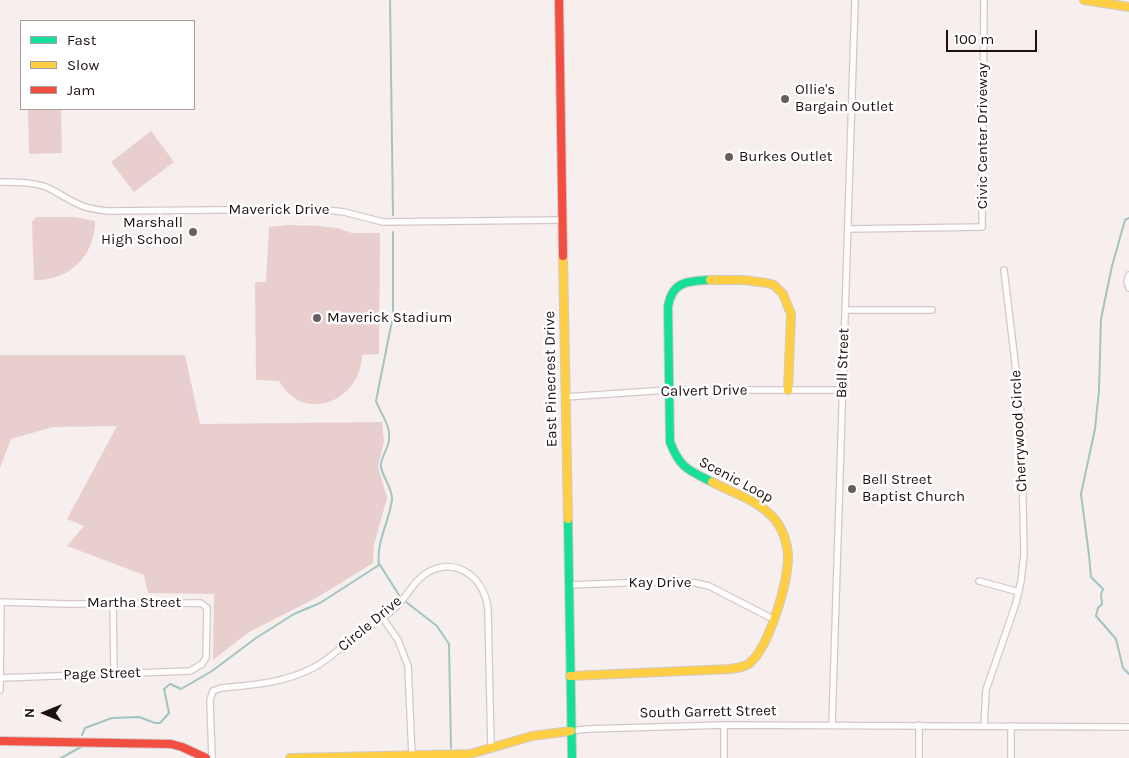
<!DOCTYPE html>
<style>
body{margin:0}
#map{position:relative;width:1129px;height:758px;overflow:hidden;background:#f7eeee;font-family:Karla,sans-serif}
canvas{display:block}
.legend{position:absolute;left:20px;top:20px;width:175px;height:90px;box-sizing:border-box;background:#fff;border:1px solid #a59f9f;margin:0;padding:6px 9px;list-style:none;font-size:15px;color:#1d100f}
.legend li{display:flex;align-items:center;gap:10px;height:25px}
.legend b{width:25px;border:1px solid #a59f9f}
.north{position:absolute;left:20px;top:688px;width:50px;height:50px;-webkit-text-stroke:4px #fff;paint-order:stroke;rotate:270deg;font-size:14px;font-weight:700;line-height:20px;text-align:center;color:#1d100f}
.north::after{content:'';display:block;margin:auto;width:18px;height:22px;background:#1d100f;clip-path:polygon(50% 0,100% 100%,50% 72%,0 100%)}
.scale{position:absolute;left:946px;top:30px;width:91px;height:22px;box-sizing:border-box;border:2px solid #1d100f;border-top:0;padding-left:6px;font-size:15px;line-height:18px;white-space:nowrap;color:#1d100f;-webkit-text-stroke:4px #fff;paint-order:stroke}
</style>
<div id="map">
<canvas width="1129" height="758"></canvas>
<ul class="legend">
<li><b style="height:6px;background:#16e098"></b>Fast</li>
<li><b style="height:6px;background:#ffcf43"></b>Slow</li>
<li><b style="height:6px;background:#f24e42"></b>Jam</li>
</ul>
<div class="north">N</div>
<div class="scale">100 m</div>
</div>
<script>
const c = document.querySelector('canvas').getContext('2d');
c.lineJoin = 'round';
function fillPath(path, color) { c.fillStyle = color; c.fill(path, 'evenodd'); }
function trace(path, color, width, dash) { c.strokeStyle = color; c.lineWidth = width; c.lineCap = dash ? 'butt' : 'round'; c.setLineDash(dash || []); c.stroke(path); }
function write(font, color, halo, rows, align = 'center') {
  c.font = font + ' Karla,sans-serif'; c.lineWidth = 5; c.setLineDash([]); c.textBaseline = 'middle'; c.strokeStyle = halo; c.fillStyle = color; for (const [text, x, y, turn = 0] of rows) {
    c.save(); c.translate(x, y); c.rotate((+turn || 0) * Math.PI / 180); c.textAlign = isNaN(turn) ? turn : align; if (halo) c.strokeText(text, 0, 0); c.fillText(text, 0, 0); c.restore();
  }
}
const green = new Path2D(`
 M 28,109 L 61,109 L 62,153 L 29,154 Z
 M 151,131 L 174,162 L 134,192 L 111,162 Z
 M 36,217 L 74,217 L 95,221 C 95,256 69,281 34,280 L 32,222 Z
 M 287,225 L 319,226 L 337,228 L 352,233 L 380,233 L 379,354 L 362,355 C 361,401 304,425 279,381 L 256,380 L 255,282 L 266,282 L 269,227 Z
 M 0,355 L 185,355 L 200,424 L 382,422 L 384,441 L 378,467 L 387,498 L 374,545 L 373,563 L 318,597 L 249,632 L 213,660 L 214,594 L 148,593 L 144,575 L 67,546 L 84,526 L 67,519 L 117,426 L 53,427 L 11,439 L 0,468 Z`);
const stream = new Path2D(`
 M 390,0 L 393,215
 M 1129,218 L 1125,220 L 1112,266 L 1101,319 L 1099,390 L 1095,429 L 1081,494 L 1089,555 L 1091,577 L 1103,589 L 1101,594 L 1102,604 L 1098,608 L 1096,616 L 1116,639 L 1123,668 L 1129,674
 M 380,565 L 399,595
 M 406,602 L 437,626 L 449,644 L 451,748
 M 82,735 L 85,728 L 112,718 L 139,717 L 155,723 L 160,723 L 169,713 L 164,689 L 170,684 L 181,689 L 212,671 L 256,638 L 294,614 L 320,603 L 379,565 C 376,542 389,522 392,500 C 393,489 383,478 381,467 C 380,460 386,451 388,445 C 393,427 382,417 376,401 L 393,316 L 393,232
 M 61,758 L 81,747`);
const street = new Path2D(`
 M 0,182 C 16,182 32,182 46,187 C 56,191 65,198 74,202 C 84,208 96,210 108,211 L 319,209 L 344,212 L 383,222 L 562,220
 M 848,229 L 982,227 L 984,0
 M 1129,275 L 1127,282 L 1129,288
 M 845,310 L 932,310
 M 565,397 L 668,390 L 842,390
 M 979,581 L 1019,592
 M 569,585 L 672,581 L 696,583 L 709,586 L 773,619
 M 0,602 L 68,604 L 201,603 L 207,608 L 206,658 L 202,664 L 190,671 L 1,678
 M 113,603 L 114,673
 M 382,617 L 398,640 L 408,666 L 412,756
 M 0,690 L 1,602
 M 832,725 L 855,0
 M 919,725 L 919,758
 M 984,726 L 986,690 L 1016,603 L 1021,581 L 1024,554 L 1021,413 L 1004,270
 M 1011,726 L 1011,758
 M 571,731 L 587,729 L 724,725 L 1129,727
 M 212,758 L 210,700 L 213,691 L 221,688 C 252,685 284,683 313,668 C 328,660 339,649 353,638 C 367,628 383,619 396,607 C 408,596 414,579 430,571 C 460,557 485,580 488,610 L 491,749
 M 724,758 L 724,725`);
const fast = new Path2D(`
 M 710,280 C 688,281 672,281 668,307 L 670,442 C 680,468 688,470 712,482
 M 568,519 L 572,758`);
const slow = new Path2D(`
 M 1084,0 L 1129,7
 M 563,256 L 568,519
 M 710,280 L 743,280 L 767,283 L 774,285 L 783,294 L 791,314 L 788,390
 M 570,676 L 730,669 C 737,668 746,667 751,662 C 770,644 789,580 788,554 C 787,544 784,534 779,525 C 764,502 735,494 712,482
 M 290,758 L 470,754 L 532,736 L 571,731`);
const jam = new Path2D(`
 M 559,0 L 563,256
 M 0,741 L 171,744 L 182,747 L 206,758`);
const markers = [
 [785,99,5,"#695e5d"],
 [729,157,5,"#695e5d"],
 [193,232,5,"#695e5d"],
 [317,318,5,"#695e5d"],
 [852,489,5,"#695e5d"]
];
const poiNames = [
 ["Ollie's",795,90],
 ["Bargain Outlet",795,107],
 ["Burkes Outlet",739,157],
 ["Marshall",183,223,"right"],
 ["High School",183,240,"right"],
 ["Maverick Stadium",327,318],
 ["Bell Street",862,480],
 ["Baptist Church",862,497]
];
const streetNames = [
 ["Civic Center Driveway",983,136,-90],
 ["Maverick Drive",279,210],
 ["Bell Street",843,363,-88],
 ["East Pinecrest Drive",551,379,-91],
 ["Calvert Drive",704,391,-1],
 ["Cherrywood Circle",1019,431,-93],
 ["Scenic Loop",736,480,28],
 ["Kay Drive",660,583],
 ["Martha Street",134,603],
 ["Circle Drive",370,624,-40],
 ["Page Street",102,674,-2],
 ["South Garrett Street",708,712,-1]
];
fillPath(green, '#e8cecd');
trace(stream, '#a1c5c1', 2);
trace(street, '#d4c8c7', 8);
trace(fast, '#d4c8c7', 10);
trace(slow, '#d4c8c7', 10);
trace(jam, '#d4c8c7', 10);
trace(street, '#fefcfc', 5.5);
trace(fast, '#16e098', 8);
trace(slow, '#ffcf43', 8);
trace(jam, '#f24e42', 8);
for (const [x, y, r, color] of markers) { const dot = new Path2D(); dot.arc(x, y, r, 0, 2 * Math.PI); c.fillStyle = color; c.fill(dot); trace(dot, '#fff', 2); }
write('15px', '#1d100f', '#fff', poiNames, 'left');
write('15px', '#1d100f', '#fff', streetNames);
</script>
